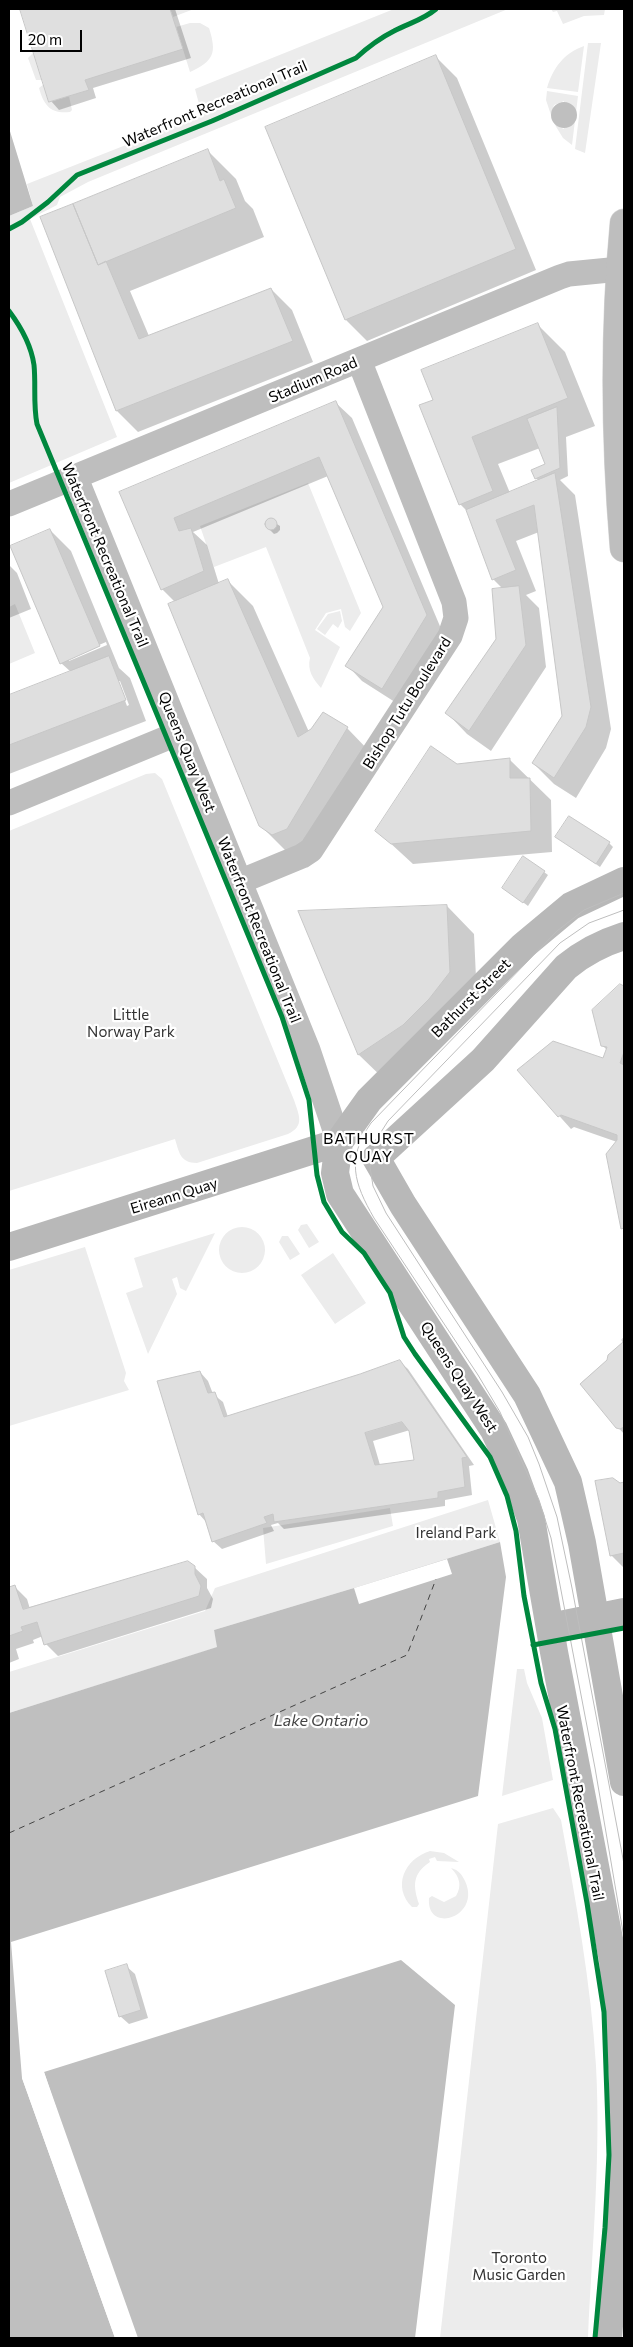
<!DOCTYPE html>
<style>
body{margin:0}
#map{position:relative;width:633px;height:2347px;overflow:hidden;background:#fff;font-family:Commissioner,sans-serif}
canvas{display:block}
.frame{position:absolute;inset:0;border:10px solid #000;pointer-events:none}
.scale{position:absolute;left:20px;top:30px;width:62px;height:22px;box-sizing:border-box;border:2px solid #000;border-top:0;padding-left:6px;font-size:15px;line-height:18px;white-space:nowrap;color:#000;-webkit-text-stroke:4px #fff;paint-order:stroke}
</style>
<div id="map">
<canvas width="633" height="2347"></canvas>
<div class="frame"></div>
<div class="scale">20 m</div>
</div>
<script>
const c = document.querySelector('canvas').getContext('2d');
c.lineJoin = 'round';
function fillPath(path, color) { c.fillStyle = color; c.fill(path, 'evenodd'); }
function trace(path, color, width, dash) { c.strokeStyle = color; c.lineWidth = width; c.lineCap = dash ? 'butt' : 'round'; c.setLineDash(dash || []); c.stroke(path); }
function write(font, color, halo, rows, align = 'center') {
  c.font = font + ' Commissioner,sans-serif'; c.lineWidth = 4.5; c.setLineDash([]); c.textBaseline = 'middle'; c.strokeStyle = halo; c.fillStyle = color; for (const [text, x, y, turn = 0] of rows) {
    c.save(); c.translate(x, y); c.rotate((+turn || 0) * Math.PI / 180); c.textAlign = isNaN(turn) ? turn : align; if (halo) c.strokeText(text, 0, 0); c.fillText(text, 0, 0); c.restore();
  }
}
const green = new Path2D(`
 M 170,9 L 194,9 L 173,17 Z
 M 394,9 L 508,9 L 88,182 L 60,197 L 57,205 L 30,219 L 117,437 L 9,483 L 9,216 L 33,206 L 27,184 L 202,115 L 195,89 Z
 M 551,9 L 605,9 L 604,15 L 584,16 L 563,24 L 557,11 L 553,12 Z
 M 190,23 L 200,23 L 209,28 C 217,53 214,61 190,72 L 176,27 Z
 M 588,43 L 601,43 L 585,153 L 575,149 Z
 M 584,46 L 578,92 L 547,88 C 553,68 564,53 584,46 Z
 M 34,52 L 42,80 L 36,80 L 28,58 Z
 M 44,84 L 50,102 L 69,96 L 72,110 L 70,112 C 51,114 44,106 39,88 Z
 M 547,91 L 578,96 L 572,145 L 563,138 L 555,125 L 564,129 L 564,101 L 554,105 L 551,115 L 546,100 Z
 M 308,483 L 361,613 L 350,631 L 345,627 L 341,609 L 326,613 L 315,630 L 340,647 L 321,688 C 313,679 307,670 310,658 L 266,547 L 214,567 L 200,526 Z
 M 15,604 L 35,653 L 9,664 L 9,607 Z
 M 340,611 L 342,621 L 338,628 L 333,624 L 325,635 L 317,629 L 328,614 Z
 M 155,773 L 162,779 L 294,1100 C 299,1115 305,1126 288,1134 L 197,1163 C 180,1163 179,1152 175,1139 L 9,1191 L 9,831 L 146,774 Z
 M 307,1224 L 319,1242 L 309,1248 L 298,1230 L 301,1225 Z
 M219 1250a23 23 0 1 1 46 0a23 23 0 1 1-46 0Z
 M 215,1233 L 186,1291 L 180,1288 L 177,1277 L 172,1279 L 177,1294 L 148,1354 L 126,1293 L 143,1287 L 134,1258 Z
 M 282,1236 L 288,1236 L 300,1254 L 290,1260 L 279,1242 Z
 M 85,1247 L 126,1373 L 124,1381 L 129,1390 L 9,1426 L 9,1270 Z
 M 333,1253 L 366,1303 L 335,1324 L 301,1275 Z
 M 488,1500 L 500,1542 L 354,1588 L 214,1630 L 218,1647 L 9,1713 L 9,1672 L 205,1611 L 215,1588 Z
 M 390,1508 L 393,1526 L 266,1564 L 263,1528 Z
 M 517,1669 L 524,1669 L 527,1683 L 542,1718 L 553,1780 L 502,1796 Z
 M 553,1808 L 561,1820 C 576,1902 591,1983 596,2066 C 601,2157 592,2248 588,2338 L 440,2338 L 498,1824 Z
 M 430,1851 L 444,1853 L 459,1862 L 437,1861 L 435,1857 L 429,1859 L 430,1862 C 412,1874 413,1886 419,1904 L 417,1907 L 412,1907 C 392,1887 404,1859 430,1851 Z
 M 451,1868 C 459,1870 462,1875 465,1881 C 482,1917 426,1935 429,1898 L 432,1896 L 444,1902 L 456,1896 C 462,1886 460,1877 451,1868 Z`);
const water = new Path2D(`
 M551 115a13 13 0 1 1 26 0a13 13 0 1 1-26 0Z
 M 9,128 L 33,206 L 9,216 Z
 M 500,1542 L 506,1577 L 478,1796 L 11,1942 L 22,2078 L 115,2338 L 9,2338 L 9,1713 L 217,1647 L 214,1630 L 354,1588 Z
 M 401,1960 L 455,2005 L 415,2338 L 138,2338 L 44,2072 Z`);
const pier = new Path2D(`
 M 447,1559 L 452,1574 L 359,1604 L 354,1588 Z
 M 44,2072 L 74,2162 L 137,2338 L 135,2338 L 41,2073 Z
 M 25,2077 L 118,2337 L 118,2338 L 115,2338 L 22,2078 Z`);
const shadow = new Path2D(`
 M 22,9 L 175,9 L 191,58 L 93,88 L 96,98 L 59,110 L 51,101 Z
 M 436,57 L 457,78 L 536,270 L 367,341 L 346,320 Z
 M 207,150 L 236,179 L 245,201 L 253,209 L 264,237 L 130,291 L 149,336 L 271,289 L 292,310 L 313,362 L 138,432 L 117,411 L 41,217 Z
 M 538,325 L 565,352 L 595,426 L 566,437 L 568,476 L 560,480 L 575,495 L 611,729 L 606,748 L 576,798 L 554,784 L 533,763 L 563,716 L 539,532 L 516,541 L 536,591 L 526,595 L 539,608 L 546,667 L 491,751 L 467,734 L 447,713 L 497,639 L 503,589 L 494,580 L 469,513 L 460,504 L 435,401 ZM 540,448 L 546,464 L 536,478 L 539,481 L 510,493 L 498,464 Z
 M 336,403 L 352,418 L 442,631 L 398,704 L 362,681 L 347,665 L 384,608 L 328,476 L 193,532 L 207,545 L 219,584 L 228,581 L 253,606 L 309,732 L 347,728 L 372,754 L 312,855 L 286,851 L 260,825 L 175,602 L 162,589 L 121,493 Z
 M 269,519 L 280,526 L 280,530 L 277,533 L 274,534 L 266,526 Z
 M 50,530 L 71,551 L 119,668 L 130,678 L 146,721 L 9,774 L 9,696 L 71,672 L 61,663 ZM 106,642 L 107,645 L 69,661 L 69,658 ZM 118,681 L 120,681 L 129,705 L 127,706 Z
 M 9,565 L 17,573 L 31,609 L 9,618 Z
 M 510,760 L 551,800 L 552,852 L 413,864 L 376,830 Z
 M 557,837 L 609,843 L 613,847 L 600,867 Z
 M 544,872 L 548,875 L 528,906 L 504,888 Z
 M 447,906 L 474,934 L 477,1000 L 387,1082 L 359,1055 L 300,912 Z
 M 620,986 L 624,987 L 624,1230 L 622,1228 L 617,1142 L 574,1127 L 571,1129 L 518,1070 L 604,1060 L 607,1050 L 602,1045 Z
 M 624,1343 L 624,1434 L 581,1385 L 582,1382 L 608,1360 L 609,1356 Z
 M 399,1361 L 408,1369 L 474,1465 L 469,1466 L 472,1495 L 445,1500 L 445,1506 L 284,1529 L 278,1523 L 271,1525 L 274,1531 L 222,1549 L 213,1541 L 207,1523 L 199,1514 L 200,1372 L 208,1381 L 213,1394 L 223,1402 L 228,1417 L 361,1375 ZM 410,1430 L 415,1461 L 380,1465 L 373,1441 Z
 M 624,1483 L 624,1568 L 611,1555 L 619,1485 Z
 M 194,1567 L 207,1579 L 207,1588 L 213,1599 L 211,1608 L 58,1656 L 46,1644 L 43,1636 L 33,1640 L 34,1643 L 16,1649 L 19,1659 L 9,1663 L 9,1588 L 15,1587 L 27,1599 L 30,1609 Z
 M 126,1966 L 135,1974 L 148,2018 L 129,2024 L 120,2016 Z`);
const ferry = new Path2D(`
 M 9,1833 L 407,1655 L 436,1579`);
const building = new Path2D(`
 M 20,9 L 170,9 L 183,49 L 85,80 L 89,90 L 49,102 Z
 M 436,55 L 516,249 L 345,320 L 265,127 Z
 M 208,149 L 220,181 L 224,179 L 236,208 L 98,265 L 73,204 Z
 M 73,204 L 98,265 L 106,261 L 139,339 L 271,288 L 293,341 L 116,411 L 40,217 Z
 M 538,323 L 568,398 L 472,437 L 493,491 L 459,505 L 419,405 L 433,400 L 421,370 Z
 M 336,401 L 427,615 L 382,689 L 345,666 L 383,607 L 319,457 L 174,518 L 179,531 L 191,528 L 204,571 L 161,590 L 119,492 Z
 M 557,407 L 560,468 L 535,479 L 531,470 L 545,464 L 527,419 Z
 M 555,473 L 591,707 L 586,727 L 554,778 L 532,763 L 562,716 L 534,505 L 496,520 L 516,570 L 492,580 L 466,510 Z
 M265 524a6 6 0 1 1 12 0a6 6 0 1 1-12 0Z
 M 50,529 L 100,646 L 60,664 L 10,546 Z
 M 228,579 L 298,737 L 311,729 L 323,712 L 348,727 L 287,829 L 272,835 L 259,826 L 168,604 Z
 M 519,586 L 526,645 L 469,731 L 445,713 L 496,639 L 492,589 Z
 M 109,656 L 126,700 L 9,745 L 9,695 Z
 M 431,746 L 457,764 L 510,758 L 510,778 L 530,778 L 531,831 L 391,844 L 375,831 Z
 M 569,816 L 610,842 L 596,864 L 555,837 Z
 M 523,856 L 545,871 L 523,903 L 502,888 Z
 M 447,905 L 450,972 L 429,999 L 403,1025 L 358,1055 L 298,911 Z
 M 620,984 L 624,986 L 624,1052 L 620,1063 L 624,1065 L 624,1228 L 621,1229 L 606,1154 L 617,1140 L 617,1135 L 561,1115 L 558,1117 L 517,1070 L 553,1041 L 603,1058 L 607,1047 L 601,1046 L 592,1010 Z
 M 624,1338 L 624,1427 L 620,1429 L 616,1428 L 580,1384 L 607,1360 L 608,1355 L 623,1342 L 622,1340 Z
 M 400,1360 L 467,1457 L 462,1458 L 465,1487 L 438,1492 L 438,1498 L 274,1522 L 273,1514 L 264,1517 L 267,1523 L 212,1542 L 203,1513 L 198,1515 L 157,1381 L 200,1371 L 208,1393 L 215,1392 L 224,1417 L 360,1374 ZM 402,1422 L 409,1431 L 414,1460 L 375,1465 L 365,1433 Z
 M 613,1478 L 620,1483 L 624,1482 L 624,1553 L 610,1556 L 595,1481 Z
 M 188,1561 L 195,1566 L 195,1574 L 201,1586 L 199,1596 L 44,1645 L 37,1622 L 21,1627 L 23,1631 L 9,1636 L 9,1587 L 15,1585 L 23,1609 Z
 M 127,1964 L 141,2010 L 119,2017 L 105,1971 Z`);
const street = new Path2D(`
 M 75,476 L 308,1050 L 339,1142
 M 9,504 L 560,277 L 569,274 L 620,269
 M 9,803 L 179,733
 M 239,882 L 302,856 L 311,850 L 450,636 L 456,618 L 454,602 L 359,360`);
const secondary = new Path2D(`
 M 376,1158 L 403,1205 L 527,1395 L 568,1482 L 582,1543 L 624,1782
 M 376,1158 L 483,1060 L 566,967 C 584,952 602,943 624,936
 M 9,1247 L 339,1142
 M 550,1627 L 624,1612
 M 608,2338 L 623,2153 L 623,2078 L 613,1960 L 554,1652 L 531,1519 L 515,1475 L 494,1430 L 340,1194 L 335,1173 L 339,1142 L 369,1100 L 523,946 L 571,906 L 624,881`);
const highway = new Path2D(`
 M 624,223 C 614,330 615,441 624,548`);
const tram = new Path2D(`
 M 624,893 L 584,910 L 557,931 L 371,1123 C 346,1159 354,1183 374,1218 L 478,1375 L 500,1412 L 539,1500 L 551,1538 L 595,1768 L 624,1938
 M 624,910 L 589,923 L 560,943 L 388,1121 L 376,1140 L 370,1167 L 373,1186 L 386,1213 L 502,1392 L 528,1437 L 539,1464 L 557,1517 L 572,1588 L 624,1864
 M 624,2338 L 624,2334`);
const cycleway = new Path2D(`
 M 9,229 L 22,222 L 48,202 L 77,175 L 212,121 L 356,58 C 368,47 380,38 394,31 C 409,23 423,20 436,9
 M 9,311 C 21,327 31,344 34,365 C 36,385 33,404 37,424 L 282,1017 L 309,1100 L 317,1175 L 324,1202 L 342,1232 L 364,1253 L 390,1293 L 404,1337 L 415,1354 L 490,1457 L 507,1496 L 516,1531 L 524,1596 L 541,1683 L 555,1729 L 587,1903 L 604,2012 L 609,2155 L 605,2228 L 595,2338
 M 533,1645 L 624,1628`);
const streetNames = [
 ["Waterfront Recreational Trail",215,104,-23],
 ["Stadium Road",313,380,-23],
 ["Waterfront Recreational Trail",105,555,67],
 ["Bishop Tutu Boulevard",407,703,-58],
 ["Queens Quay West",187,752,68],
 ["Waterfront Recreational Trail",259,930,68],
 ["Bathurst Street",471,998,-45],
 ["Eireann Quay",174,1196,-17],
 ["Queens Quay West",459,1377,57],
 ["Waterfront Recreational Trail",580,1803,79]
];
const parkNames = [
 ["Little",131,1015],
 ["Norway Park",131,1032],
 ["Ireland Park",456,1533],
 ["Toronto",519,2258],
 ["Music Garden",519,2275]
];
const neighbourhoodNames = [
 ["BATHURST",369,1139],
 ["QUAY",369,1157]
];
const waterNames = [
 ["Lake Ontario",321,1721]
];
fillPath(green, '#ececec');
fillPath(water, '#bfbfbf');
fillPath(pier, '#fff');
fillPath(shadow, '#0003');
trace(ferry, '#444', 1, [6, 5]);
fillPath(building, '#dfdfdf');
trace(building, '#c7c7c7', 1);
trace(highway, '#dbdbdb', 29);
trace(street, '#bebebe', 25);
trace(secondary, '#b8b8b8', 28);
trace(highway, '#bebebe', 28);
trace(tram, '#bebebe', 1);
trace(cycleway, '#00873e', 5);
write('15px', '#000', '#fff', streetNames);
write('15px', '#333', '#fff', parkNames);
c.letterSpacing = '1px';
write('16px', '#000', '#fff', neighbourhoodNames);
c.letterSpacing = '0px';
write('italic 16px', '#444', '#fff', waterNames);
</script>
